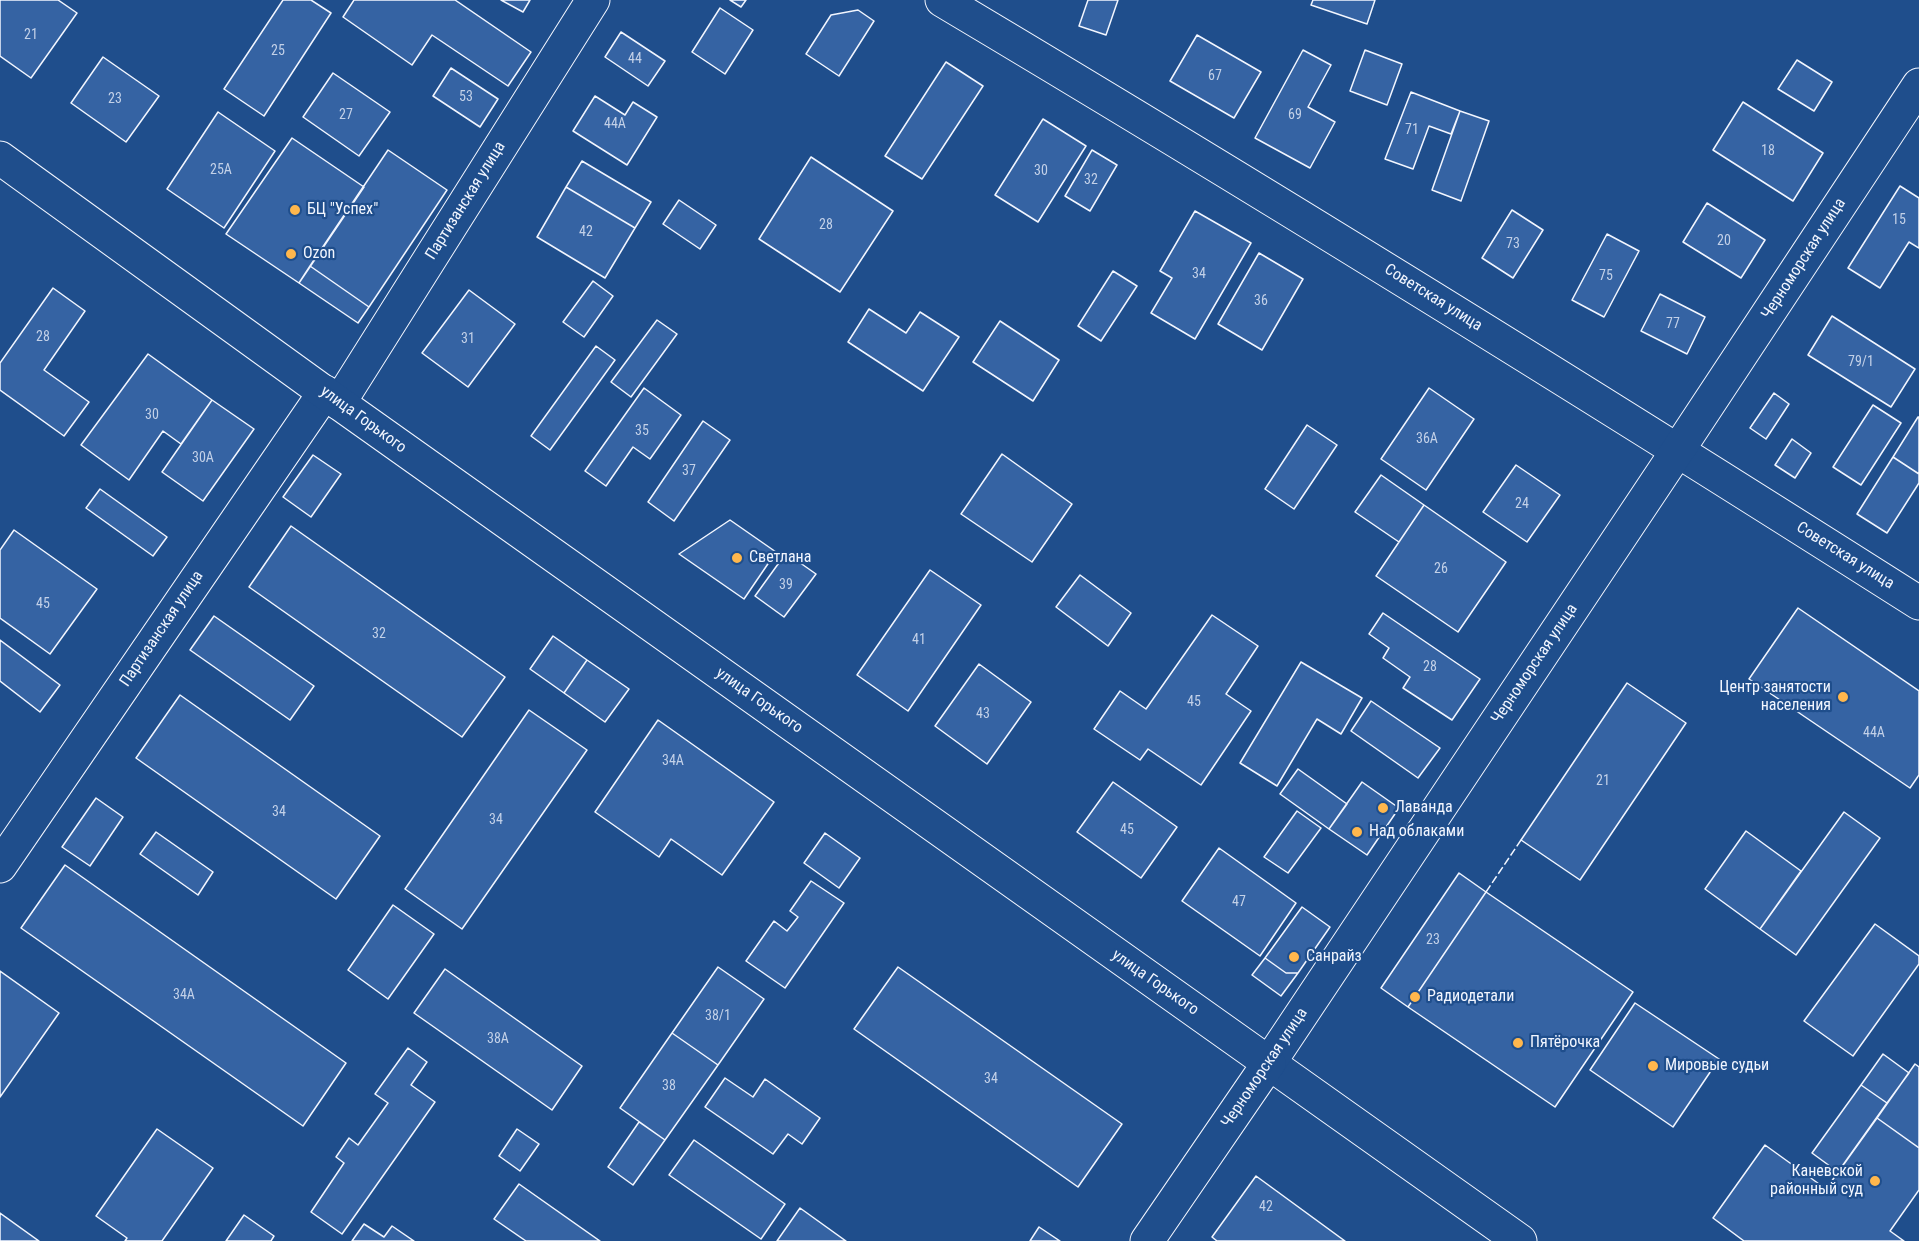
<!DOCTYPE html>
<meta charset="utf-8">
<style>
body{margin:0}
canvas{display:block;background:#1f4e8c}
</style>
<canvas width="1919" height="1241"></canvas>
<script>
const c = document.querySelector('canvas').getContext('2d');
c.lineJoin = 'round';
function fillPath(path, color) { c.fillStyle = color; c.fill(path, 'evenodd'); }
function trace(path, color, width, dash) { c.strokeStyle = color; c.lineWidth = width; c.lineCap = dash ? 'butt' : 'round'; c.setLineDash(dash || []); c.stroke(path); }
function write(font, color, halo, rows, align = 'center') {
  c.font = font + ' "Roboto Condensed",sans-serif'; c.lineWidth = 4.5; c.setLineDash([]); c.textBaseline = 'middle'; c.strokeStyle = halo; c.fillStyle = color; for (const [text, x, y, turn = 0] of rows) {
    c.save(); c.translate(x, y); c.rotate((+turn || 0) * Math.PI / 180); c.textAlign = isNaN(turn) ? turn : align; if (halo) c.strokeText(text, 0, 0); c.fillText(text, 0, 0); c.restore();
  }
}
const building = new Path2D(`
 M 0,0 L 58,0 L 77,13 L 31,78 L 0,56 Z
 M 283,0 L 311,0 L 331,13 L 264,116 L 224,89 Z
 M 354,0 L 455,0 L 531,52 L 508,86 L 432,35 L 412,65 L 343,17 Z
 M 501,0 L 530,0 L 523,12 Z
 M 730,0 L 746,0 L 741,7 Z
 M 1088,0 L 1118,0 L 1106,35 L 1079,26 Z
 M 1313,0 L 1375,0 L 1367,24 L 1311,5 Z
 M 720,8 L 753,30 L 725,74 L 692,52 Z
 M 858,10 L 874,21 L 839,76 L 806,54 L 831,15 Z
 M 621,32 L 665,61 L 648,86 L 605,57 Z
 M 1197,35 L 1261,72 L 1234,118 L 1170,81 Z
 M 1303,50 L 1331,65 L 1308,107 L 1335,122 L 1310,168 L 1255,138 Z
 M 1365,50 L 1402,64 L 1387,105 L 1350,91 Z
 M 103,57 L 159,96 L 126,142 L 71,103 Z
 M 1797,60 L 1832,82 L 1814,111 L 1778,89 Z
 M 946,62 L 983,86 L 922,179 L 885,156 Z
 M 451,68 L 498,99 L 480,127 L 433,96 Z
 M 333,73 L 390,112 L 359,156 L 303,117 Z
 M 1411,92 L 1460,111 L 1451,134 L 1429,126 L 1413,169 L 1385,159 Z
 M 595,96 L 625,115 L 633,102 L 657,117 L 627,165 L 573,131 Z
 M 1743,102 L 1823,153 L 1793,201 L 1713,150 Z
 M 1460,111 L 1489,121 L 1461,201 L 1432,190 Z
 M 218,112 L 275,151 L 224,228 L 167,189 Z
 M 1043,119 L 1086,146 L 1038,222 L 995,195 Z
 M 292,138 L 364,187 L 299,283 L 226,234 Z
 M 388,150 L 447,190 L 369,307 L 310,266 Z
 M 1092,150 L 1117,165 L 1090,211 L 1065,196 Z
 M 811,157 L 893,211 L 840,292 L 759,239 Z
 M 582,161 L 651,202 L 635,228 L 566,187 Z
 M 1900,186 L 1919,198 L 1919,248 L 1909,242 L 1880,288 L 1848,268 Z
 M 566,187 L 635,228 L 605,278 L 537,237 Z
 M 679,200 L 716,225 L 700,249 L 663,224 Z
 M 1707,203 L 1765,240 L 1741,278 L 1683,242 Z
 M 1512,210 L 1543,230 L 1513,278 L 1482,258 Z
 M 1195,211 L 1251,243 L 1195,339 L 1151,313 L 1172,278 L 1160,271 Z
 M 1607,234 L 1639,251 L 1604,317 L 1572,300 Z
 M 1259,253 L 1303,279 L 1262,350 L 1218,324 Z
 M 310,266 L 369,307 L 358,323 L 299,283 Z
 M 1113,271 L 1137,286 L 1101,341 L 1078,326 Z
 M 593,281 L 613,296 L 584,337 L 563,322 Z
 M 53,288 L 85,311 L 44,370 L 89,402 L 64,436 L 0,390 L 0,363 Z
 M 469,290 L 515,324 L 468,387 L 422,353 Z
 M 1660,294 L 1705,317 L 1687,354 L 1641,331 Z
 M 869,309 L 906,333 L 920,312 L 959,337 L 923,391 L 848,342 Z
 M 1832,316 L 1915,369 L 1891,407 L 1808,355 Z
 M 657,320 L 677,334 L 631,397 L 611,382 Z
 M 1000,321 L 1059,360 L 1033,401 L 973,362 Z
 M 596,346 L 615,360 L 550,450 L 531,436 Z
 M 148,354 L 212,400 L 181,444 L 163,431 L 129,480 L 81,445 Z
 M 644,388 L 681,415 L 650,459 L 633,447 L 606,486 L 585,471 Z
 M 1429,388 L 1474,419 L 1426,490 L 1381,459 Z
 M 1774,393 L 1789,404 L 1766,439 L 1750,428 Z
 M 212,400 L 254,429 L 203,501 L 162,472 Z
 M 1873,405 L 1901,423 L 1861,485 L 1833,467 Z
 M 1918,417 L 1919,417 L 1919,474 L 1893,457 Z
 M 703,421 L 730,440 L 674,521 L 648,502 Z
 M 1307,425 L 1337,445 L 1294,509 L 1265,489 Z
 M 1792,439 L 1811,453 L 1795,478 L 1775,465 Z
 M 1002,454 L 1072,504 L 1032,562 L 961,514 Z
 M 313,455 L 341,474 L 311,517 L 283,497 Z
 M 1893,457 L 1919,474 L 1919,483 L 1887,533 L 1857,514 Z
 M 1516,465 L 1560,495 L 1527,542 L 1483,512 Z
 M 1381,475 L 1424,505 L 1399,542 L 1355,512 Z
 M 100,489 L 167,537 L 153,556 L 86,508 Z
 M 1424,505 L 1506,562 L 1458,632 L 1376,576 Z
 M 730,520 L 776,552 L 744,599 L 679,554 Z
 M 291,526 L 505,677 L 462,737 L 249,587 Z
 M 14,530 L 97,589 L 50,654 L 0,618 L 0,550 Z
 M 786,553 L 816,574 L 784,617 L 755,596 Z
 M 930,570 L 981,605 L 908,711 L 857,675 Z
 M 1080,575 L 1131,613 L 1108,646 L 1056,607 Z
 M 1798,608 L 1919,691 L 1919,775 L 1910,788 L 1749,679 Z
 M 1383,613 L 1480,679 L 1452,720 L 1403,688 L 1410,677 L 1383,658 L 1389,648 L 1369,634 Z
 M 1212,615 L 1258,646 L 1226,694 L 1251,711 L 1201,785 L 1148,749 L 1140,760 L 1094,729 L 1120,691 L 1146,709 Z
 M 214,616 L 314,686 L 290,720 L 190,650 Z
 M 553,636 L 587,660 L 564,693 L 530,669 Z
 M 0,640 L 60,685 L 40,712 L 0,681 Z
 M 587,660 L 629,689 L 605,722 L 564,693 Z
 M 1301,662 L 1362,698 L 1341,734 L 1317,719 L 1277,786 L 1240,763 Z
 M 979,664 L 1031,702 L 987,764 L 935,726 Z
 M 1627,683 L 1686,723 L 1580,880 L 1521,840 Z
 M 180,695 L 380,836 L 336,899 L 136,758 Z
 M 1371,701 L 1440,748 L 1418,778 L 1351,731 Z
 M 529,710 L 587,750 L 462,929 L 405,889 Z
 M 658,720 L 774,802 L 722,875 L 671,839 L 659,857 L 595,812 Z
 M 1298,769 L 1347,804 L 1329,829 L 1280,794 Z
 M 1113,782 L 1177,827 L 1141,878 L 1077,832 Z
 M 1362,782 L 1399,808 L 1367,855 L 1329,829 Z
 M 96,798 L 123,817 L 90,866 L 62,847 Z
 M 1297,811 L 1321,828 L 1288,873 L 1264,857 Z
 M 1844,812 L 1880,838 L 1796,955 L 1760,929 Z
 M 1746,831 L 1801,871 L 1760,929 L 1705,889 Z
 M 156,832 L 213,872 L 198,895 L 140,854 Z
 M 825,833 L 860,858 L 839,888 L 804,863 Z
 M 1219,848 L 1296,903 L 1260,956 L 1182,901 Z
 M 65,865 L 346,1063 L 303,1126 L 21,928 Z
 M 1459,873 L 1486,892 L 1408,1007 L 1381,988 Z
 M 811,881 L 844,903 L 785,988 L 746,961 L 774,921 L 787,931 L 798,917 L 790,911 Z
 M 1486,892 L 1633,992 L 1555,1107 L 1408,1007 Z
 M 393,905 L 434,934 L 388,999 L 348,970 Z
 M 1302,907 L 1330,927 L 1298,973 L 1286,973 L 1265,958 Z
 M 1875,924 L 1919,956 L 1919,964 L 1853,1056 L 1804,1021 Z
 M 1265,958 L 1286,973 L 1298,973 L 1281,996 L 1252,975 Z
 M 718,967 L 764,999 L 718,1065 L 672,1033 Z
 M 898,967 L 1122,1124 L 1078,1187 L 854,1029 Z
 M 445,969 L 582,1066 L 552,1110 L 414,1013 Z
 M 0,971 L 59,1013 L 0,1097 Z
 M 1635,1003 L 1719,1059 L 1673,1127 L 1590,1070 Z
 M 672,1033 L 718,1065 L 665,1140 L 620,1108 Z
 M 408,1048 L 427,1062 L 411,1085 L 435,1102 L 342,1234 L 311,1212 L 344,1163 L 336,1157 L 349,1138 L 358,1145 L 388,1103 L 375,1094 Z
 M 1883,1054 L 1909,1073 L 1887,1103 L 1861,1085 Z
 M 1915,1064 L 1919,1067 L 1919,1148 L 1877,1118 Z
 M 725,1078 L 753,1097 L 765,1079 L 820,1118 L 802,1144 L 788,1134 L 773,1154 L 705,1107 Z
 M 1861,1085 L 1887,1103 L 1838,1172 L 1812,1153 Z
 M 1877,1118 L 1919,1148 L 1919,1190 L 1890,1231 L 1904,1241 L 1744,1241 L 1713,1218 L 1765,1145 L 1826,1189 Z
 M 639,1122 L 665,1140 L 633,1185 L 608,1167 Z
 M 157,1129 L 213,1168 L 162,1241 L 125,1241 L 127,1238 L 96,1216 Z
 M 517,1129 L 539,1144 L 520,1171 L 499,1156 Z
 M 694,1140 L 785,1204 L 761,1239 L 669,1175 Z
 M 1256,1176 L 1345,1241 L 1217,1241 L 1212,1237 Z
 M 519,1184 L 600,1241 L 526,1241 L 494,1219 Z
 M 800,1208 L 846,1241 L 777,1241 Z
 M 0,1213 L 39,1241 L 0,1241 Z
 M 244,1215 L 274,1236 L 271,1241 L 226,1241 Z
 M 364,1224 L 384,1237 L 392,1226 L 414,1241 L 352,1241 Z
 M 1039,1227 L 1060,1241 L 1030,1241 Z`);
const minor = new Path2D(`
 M 942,0 C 1271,196 1596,398 1919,603
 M 339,403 L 593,0
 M 0,866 L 325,392
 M 1269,1063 L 1520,1241`);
const tertiary = new Path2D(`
 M 1269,1063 L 1678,450 L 1919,85`);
const secondary = new Path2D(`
 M 0,158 L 339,403 L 1269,1063 L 1147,1241`);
const fence = new Path2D(`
 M 1486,892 L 1521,840`);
const markers = [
 [295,210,6,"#ffb74d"],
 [291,254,6,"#ffb74d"],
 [737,558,6,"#ffb74d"],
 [1843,697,6,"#ffb74d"],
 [1383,808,6,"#ffb74d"],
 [1357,832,6,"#ffb74d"],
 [1294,957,6,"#ffb74d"],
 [1415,997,6,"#ffb74d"],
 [1518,1043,6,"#ffb74d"],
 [1653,1066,6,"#ffb74d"],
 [1875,1181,6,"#ffb74d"]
];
const numberNames = [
 ["21",31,35],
 ["25",278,51],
 ["44",635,59],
 ["67",1215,76],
 ["53",466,97],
 ["23",115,99],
 ["27",346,115],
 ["69",1295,115],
 ["44А",615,124],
 ["71",1412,130],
 ["18",1768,151],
 ["25А",221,170],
 ["30",1041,171],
 ["32",1091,180],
 ["15",1899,220],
 ["28",826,225],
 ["42",586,232],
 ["20",1724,241],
 ["73",1513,244],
 ["34",1199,274],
 ["75",1606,276],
 ["36",1261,301],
 ["77",1673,324],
 ["28",43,337],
 ["31",468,339],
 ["79/1",1861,362],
 ["30",152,415],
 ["35",642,431],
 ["36А",1427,439],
 ["30А",203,458],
 ["37",689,471],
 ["24",1522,504],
 ["26",1441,569],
 ["39",786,585],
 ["45",43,604],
 ["32",379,634],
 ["41",919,640],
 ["28",1430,667],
 ["45",1194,702],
 ["43",983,714],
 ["44А",1874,733],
 ["34А",673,761],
 ["21",1603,781],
 ["34",279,812],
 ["34",496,820],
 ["45",1127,830],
 ["47",1239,902],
 ["23",1433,940],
 ["34А",184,995],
 ["38/1",718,1016],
 ["38А",498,1039],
 ["34",991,1079],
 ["38",669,1086],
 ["42",1266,1207]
];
const streetNames = [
 ["Партизанская улица",466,201,-58],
 ["Черноморская улица",1804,259,-57],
 ["Советская улица",1433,298,32],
 ["улица Горького",363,420,36],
 ["Советская улица",1845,556,32],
 ["Партизанская улица",162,629,-56],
 ["Черноморская улица",1535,664,-56],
 ["улица Горького",759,701,35],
 ["улица Горького",1155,983,35],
 ["Черноморская улица",1265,1068,-56]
];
const poiNames = [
 ["БЦ \"Успех\"",307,210],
 ["Ozon",303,254],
 ["Светлана",749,558],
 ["Центр занятости",1831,688,"right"],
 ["населения",1831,706,"right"],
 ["Лаванда",1395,808],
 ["Над облаками",1369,832],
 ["Санрайз",1306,957],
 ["Радиодетали",1427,997],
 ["Пятёрочка",1530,1043],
 ["Мировые судьи",1665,1066],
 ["Каневской",1863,1172,"right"],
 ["районный суд",1863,1190,"right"]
];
fillPath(building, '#3563a3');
trace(building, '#f2f6ff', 1.5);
trace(minor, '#f2f6ff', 35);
trace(tertiary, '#f2f6ff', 35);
trace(secondary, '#f2f6ff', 35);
trace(minor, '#1f4e8c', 33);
trace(tertiary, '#1f4e8c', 33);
trace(secondary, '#1f4e8c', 33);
trace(fence, '#f2f6ff', 1.5, [8, 3]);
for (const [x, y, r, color] of markers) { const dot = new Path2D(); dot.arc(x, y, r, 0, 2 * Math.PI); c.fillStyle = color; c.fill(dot); trace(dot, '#1f4e8c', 2); }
write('14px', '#c3d1e8', null, numberNames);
write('16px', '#f2f6ff', '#1f4e8c', streetNames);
write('16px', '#f2f6ff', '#1f4e8c', poiNames, 'left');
</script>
